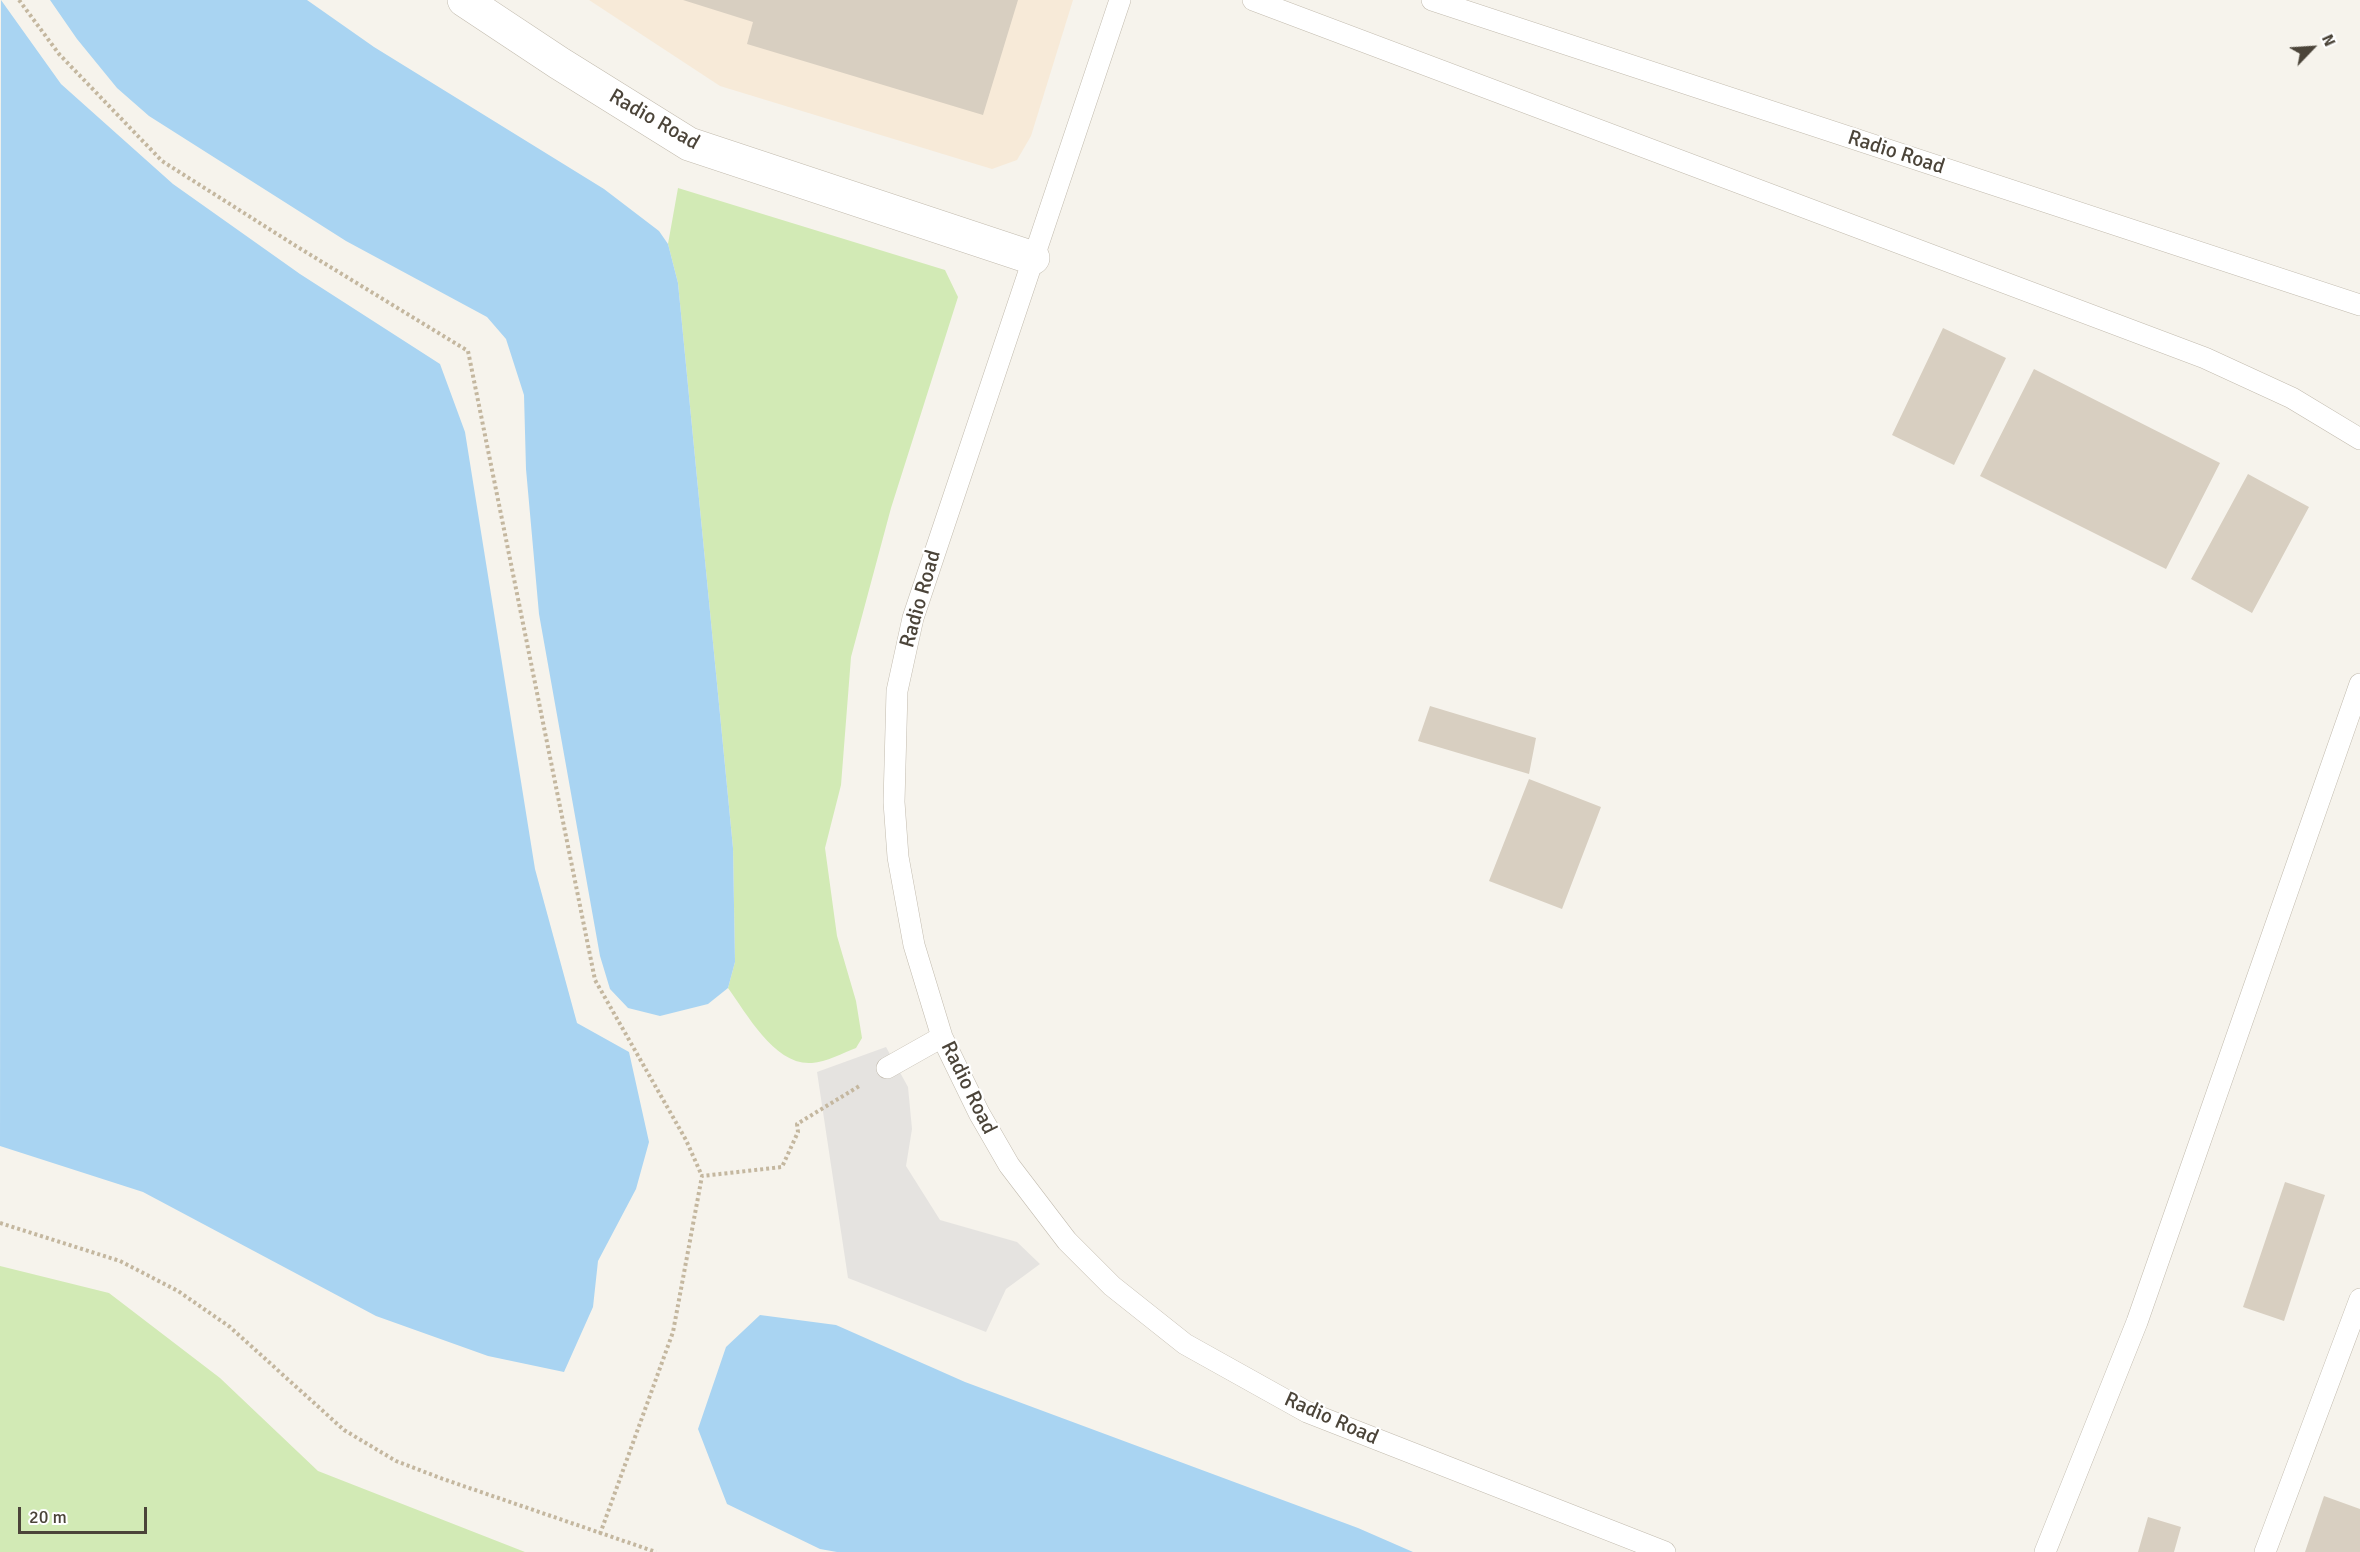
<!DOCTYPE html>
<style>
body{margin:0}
#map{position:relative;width:2360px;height:1552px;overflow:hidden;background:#f6f3ec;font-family:Signika,sans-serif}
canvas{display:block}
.north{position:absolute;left:2282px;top:18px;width:60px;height:60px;-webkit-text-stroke:4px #fff;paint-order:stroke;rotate:65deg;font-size:16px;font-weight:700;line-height:24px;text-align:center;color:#4b4439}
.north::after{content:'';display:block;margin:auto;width:21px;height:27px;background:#4b4439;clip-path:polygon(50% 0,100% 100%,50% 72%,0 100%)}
.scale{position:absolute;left:18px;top:1507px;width:129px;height:27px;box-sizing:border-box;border:3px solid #4b4439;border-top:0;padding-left:8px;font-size:18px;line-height:21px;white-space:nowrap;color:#4b4439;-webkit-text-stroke:4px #fff;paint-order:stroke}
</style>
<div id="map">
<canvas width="2360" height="1552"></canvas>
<div class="north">N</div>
<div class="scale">20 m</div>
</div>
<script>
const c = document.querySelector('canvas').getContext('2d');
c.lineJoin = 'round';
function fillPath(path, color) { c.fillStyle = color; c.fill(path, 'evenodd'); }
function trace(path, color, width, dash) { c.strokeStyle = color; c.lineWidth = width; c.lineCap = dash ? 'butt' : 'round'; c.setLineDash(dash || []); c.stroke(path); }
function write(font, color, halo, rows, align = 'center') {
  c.font = font + ' Signika,sans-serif'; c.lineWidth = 4.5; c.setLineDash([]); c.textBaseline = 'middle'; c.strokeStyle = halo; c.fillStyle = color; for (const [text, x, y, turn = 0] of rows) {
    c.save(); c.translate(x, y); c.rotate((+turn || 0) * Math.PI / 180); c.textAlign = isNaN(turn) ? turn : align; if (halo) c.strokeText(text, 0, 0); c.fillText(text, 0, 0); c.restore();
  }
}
const commercial = new Path2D(`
 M 589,0 L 1073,0 L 1031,136 L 1017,160 L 992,169 L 720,86 Z`);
const green = new Path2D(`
 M 678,188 L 945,270 L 958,297 L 891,508 L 851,657 L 841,785 L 825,848 L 837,936 L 856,1001 L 862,1038 L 856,1048 C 843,1053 826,1062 812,1063 C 775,1066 747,1014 728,988 L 735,962 L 733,848 L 678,283 L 668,244 Z
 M 0,1266 L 109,1293 L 220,1378 L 318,1471 L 525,1552 L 0,1552 Z`);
const parking = new Path2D(`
 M 886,1047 L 908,1087 L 912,1129 L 906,1166 L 940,1220 L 1017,1242 L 1040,1264 L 1006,1289 L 986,1332 L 848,1278 L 817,1072 Z`);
const water = new Path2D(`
 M 1,0 L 61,84 L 173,184 L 300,274 L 440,364 L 465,432 L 535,869 L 577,1023 L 629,1052 L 649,1142 L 636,1189 L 598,1261 L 593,1307 L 564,1372 L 488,1356 L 376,1316 L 143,1192 L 0,1146 Z
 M 50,0 L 307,0 L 374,47 L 604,189 L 659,231 L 668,244 L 678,283 L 733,848 L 735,962 L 728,988 L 708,1004 L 660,1016 L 628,1008 L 610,989 L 600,956 L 539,614 L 526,469 L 524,395 L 506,339 L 487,317 L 346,241 L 149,116 L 117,88 L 77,39 Z
 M 760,1315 L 836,1325 L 965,1382 L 1358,1528 L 1413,1552 L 837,1552 L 820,1549 L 727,1504 L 698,1429 L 726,1347 Z`);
const building = new Path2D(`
 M 683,0 L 1018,0 L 983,115 L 747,44 L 753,22 Z
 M 1943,328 L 2006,358 L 1954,465 L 1892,435 Z
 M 2034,369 L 2220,463 L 2166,569 L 1980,476 Z
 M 2248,474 L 2309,507 L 2252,613 L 2191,579 Z
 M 1430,706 L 1536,738 L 1529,774 L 1418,741 Z
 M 1529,779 L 1601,807 L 1562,909 L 1489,881 Z
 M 2285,1182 L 2325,1195 L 2284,1321 L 2243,1307 Z
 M 2324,1496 L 2360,1509 L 2360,1552 L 2305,1552 Z
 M 2148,1517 L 2181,1527 L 2174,1552 L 2138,1552 Z`);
const path = new Path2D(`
 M 19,0 L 59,54 L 162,161 L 296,246 L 468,351 L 595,980 L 686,1140 L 702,1176
 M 0,1223 L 120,1261 L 178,1291 L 230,1327 L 344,1430 L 396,1461 L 443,1479 L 656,1552
 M 600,1534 L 673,1332 L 702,1176 L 782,1167 L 798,1132 L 797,1124 L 861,1085`);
const service = new Path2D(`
 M 1120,0 L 913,618 L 897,691 L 894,802 L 898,857 L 914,945 L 942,1037 L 979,1113 L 1009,1165 L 1067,1241 L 1112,1286 L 1185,1344 L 1307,1412 L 1665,1552
 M 1253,0 L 2205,358 L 2292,398 L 2360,439
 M 1432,0 L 2360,305
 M 887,1068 L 942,1037
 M 2045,1552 L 2137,1322 L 2360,684
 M 2265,1552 L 2360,1299`);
const minor = new Path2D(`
 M 464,0 L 559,63 L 689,144 L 1033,258`);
const streetNames = [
 ["Radio Road",654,120,30],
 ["Radio Road",1896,153,18],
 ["Radio Road",921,599,-74],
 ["Radio Road",968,1088,64],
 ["Radio Road",1331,1419,24]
];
fillPath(commercial, '#f7ead8');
fillPath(green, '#d2eab5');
fillPath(parking, '#e5e3e0');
fillPath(water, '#a9d4f2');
fillPath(building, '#d8cfc1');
trace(service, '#c2bbae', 22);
trace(minor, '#c2bbae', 34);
trace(path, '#c4b79f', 4, [3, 3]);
trace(service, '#fff', 21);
trace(minor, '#fff', 33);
write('21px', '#4b4439', '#fff', streetNames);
</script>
